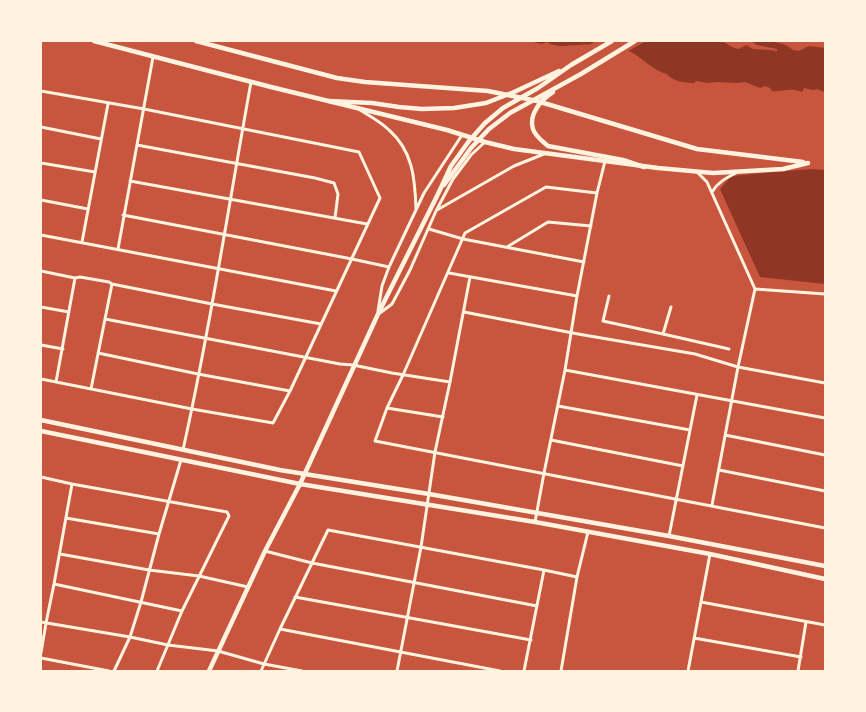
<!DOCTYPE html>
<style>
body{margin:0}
#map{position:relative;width:866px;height:712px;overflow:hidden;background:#c8553d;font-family:Inter,sans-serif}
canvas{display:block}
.frame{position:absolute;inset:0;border:42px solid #fff3e0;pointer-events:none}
</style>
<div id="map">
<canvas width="866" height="712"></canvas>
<div class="frame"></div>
</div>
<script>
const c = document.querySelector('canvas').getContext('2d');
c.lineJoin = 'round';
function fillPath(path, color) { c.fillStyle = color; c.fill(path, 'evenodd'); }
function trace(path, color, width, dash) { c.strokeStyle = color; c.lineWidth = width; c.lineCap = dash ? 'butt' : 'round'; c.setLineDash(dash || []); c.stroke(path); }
const water = new Path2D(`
 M 529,41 L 684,41 L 688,42 L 688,41 L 722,41 L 734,48 L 739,49 L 746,45 L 753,49 L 770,50 L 777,51 L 777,49 L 757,45 L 751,41 C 765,41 782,40 793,50 L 799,51 L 809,46 L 825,48 L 825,92 L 821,91 L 818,89 L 813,90 L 804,88 L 802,92 C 799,91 796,90 793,90 C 786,89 779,92 772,91 L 770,88 L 765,86 L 760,88 L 745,82 L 737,83 L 717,82 L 708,83 L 696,81 L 694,83 C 685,83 672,81 667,74 C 653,71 644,59 631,52 C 623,48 602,46 593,45 C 580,43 557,50 547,42 L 542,44 Z
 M 811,169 L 825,170 L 825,284 L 760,277 L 720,189 L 731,176 Z`);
const pier = new Path2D(`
 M 596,41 L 646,41 L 625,53 L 590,47 L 584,48 Z`);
const minor = new Path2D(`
 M 41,91 L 144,109 L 359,152 L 380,198 L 290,391 L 273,423 L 192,409 L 41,379
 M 360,110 C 370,116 381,122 389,130 C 413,151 415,179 416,209
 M 41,127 L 101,139
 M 137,145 L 315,178 L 334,183 L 338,194 L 335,218
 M 41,163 L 95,172
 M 697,172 L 707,182 L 755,289 L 825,294
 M 130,181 L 367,224
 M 712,192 C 718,182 726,178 736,173
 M 597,193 L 546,187 L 465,233 L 403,375 L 387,408 L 375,441 L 825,528
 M 41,200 L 88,209
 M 437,210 L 514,166 L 544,154
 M 123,215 L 352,259 L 389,267
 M 429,229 L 463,239 L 584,262
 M 41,235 L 336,291
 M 82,242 L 108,104
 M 507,247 L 548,222 L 591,226
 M 118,249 L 153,57
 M 41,271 L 75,278 L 80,277 L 109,282 L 112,284 L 212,304 L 321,324
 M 449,273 L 577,296
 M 609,296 L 603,321 L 663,334 L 671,307
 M 41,307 L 69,312
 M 378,311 L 382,286 L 389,267 L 424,193 L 462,135
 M 464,312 L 578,334 L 695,354 L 738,367 L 825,383
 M 380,313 L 392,304 L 410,270 L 436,211 L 453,179 L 471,155 L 485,142
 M 105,319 L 340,364 L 353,365 L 392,373 L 450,382
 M 663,334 L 729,349
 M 41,345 L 63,349
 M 98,353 L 198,374 L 290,391
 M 565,370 L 825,418
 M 56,382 L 75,278
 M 91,389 L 112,284
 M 558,406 L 690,430
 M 387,408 L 443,417
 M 725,435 L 825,455
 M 551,440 L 683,466
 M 183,450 C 210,328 229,204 251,82
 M 719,470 L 825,491
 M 41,477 L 72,484 L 227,512 L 229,516 L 182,611 L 157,671
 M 712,505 L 738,367 L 755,289
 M 66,518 L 159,534
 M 535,522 L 544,473 L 565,370 L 577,296 L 597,193 L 605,161
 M 669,536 L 697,395
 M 265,551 L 312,563 L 537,606
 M 60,554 L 149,570 L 199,576 L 248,587
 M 54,584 L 182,611
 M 295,597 L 531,640
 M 701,602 L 825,625
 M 41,622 L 130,637 L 168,645 L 218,651 L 264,664 L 302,671
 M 280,629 L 500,671
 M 694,638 L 801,657
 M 41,653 L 46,623 L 54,584 L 72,484
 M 41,658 L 109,671
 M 114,671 L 130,637 L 141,602 L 159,534 L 181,460
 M 261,671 L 280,629 L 328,530 L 544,570 L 577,577
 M 397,671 L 421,547 L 435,452 L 450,382 L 470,277
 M 524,671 L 544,570
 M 561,671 L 577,577 L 588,532
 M 688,671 L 710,554
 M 798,671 L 806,622`);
const tertiary = new Path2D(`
 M 94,41 L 271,87 L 447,130 L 485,142 L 514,149 L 658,168 L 713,173 L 783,169 L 808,163
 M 196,41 L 337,78 L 365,82 L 488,91 L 537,101 L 697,149 L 803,162`);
const secondary = new Path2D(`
 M 553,92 C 542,99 528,114 533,129 C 535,136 542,141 548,146 L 623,160 L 644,167
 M 329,101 L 372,103 L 399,107 L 422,109 L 454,108 L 486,103 L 514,92 L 559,71
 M 444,185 L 471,148 L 489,129 L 510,113 L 581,74 L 635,41
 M 41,420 L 280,470 L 429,494 L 669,536 L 825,566
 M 41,431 L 300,484 L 535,522 L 710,554 L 825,579
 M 209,671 L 265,551 L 300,484 L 378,314 L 438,194 L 451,166 L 469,141 L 485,123 L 503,108 L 538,88 L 571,65 L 612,41`);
fillPath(water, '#8f3625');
fillPath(pier, '#c8553d');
trace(minor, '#fff3e0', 3);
trace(tertiary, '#fff3e0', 4.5);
trace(secondary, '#fff3e0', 4.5);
</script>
